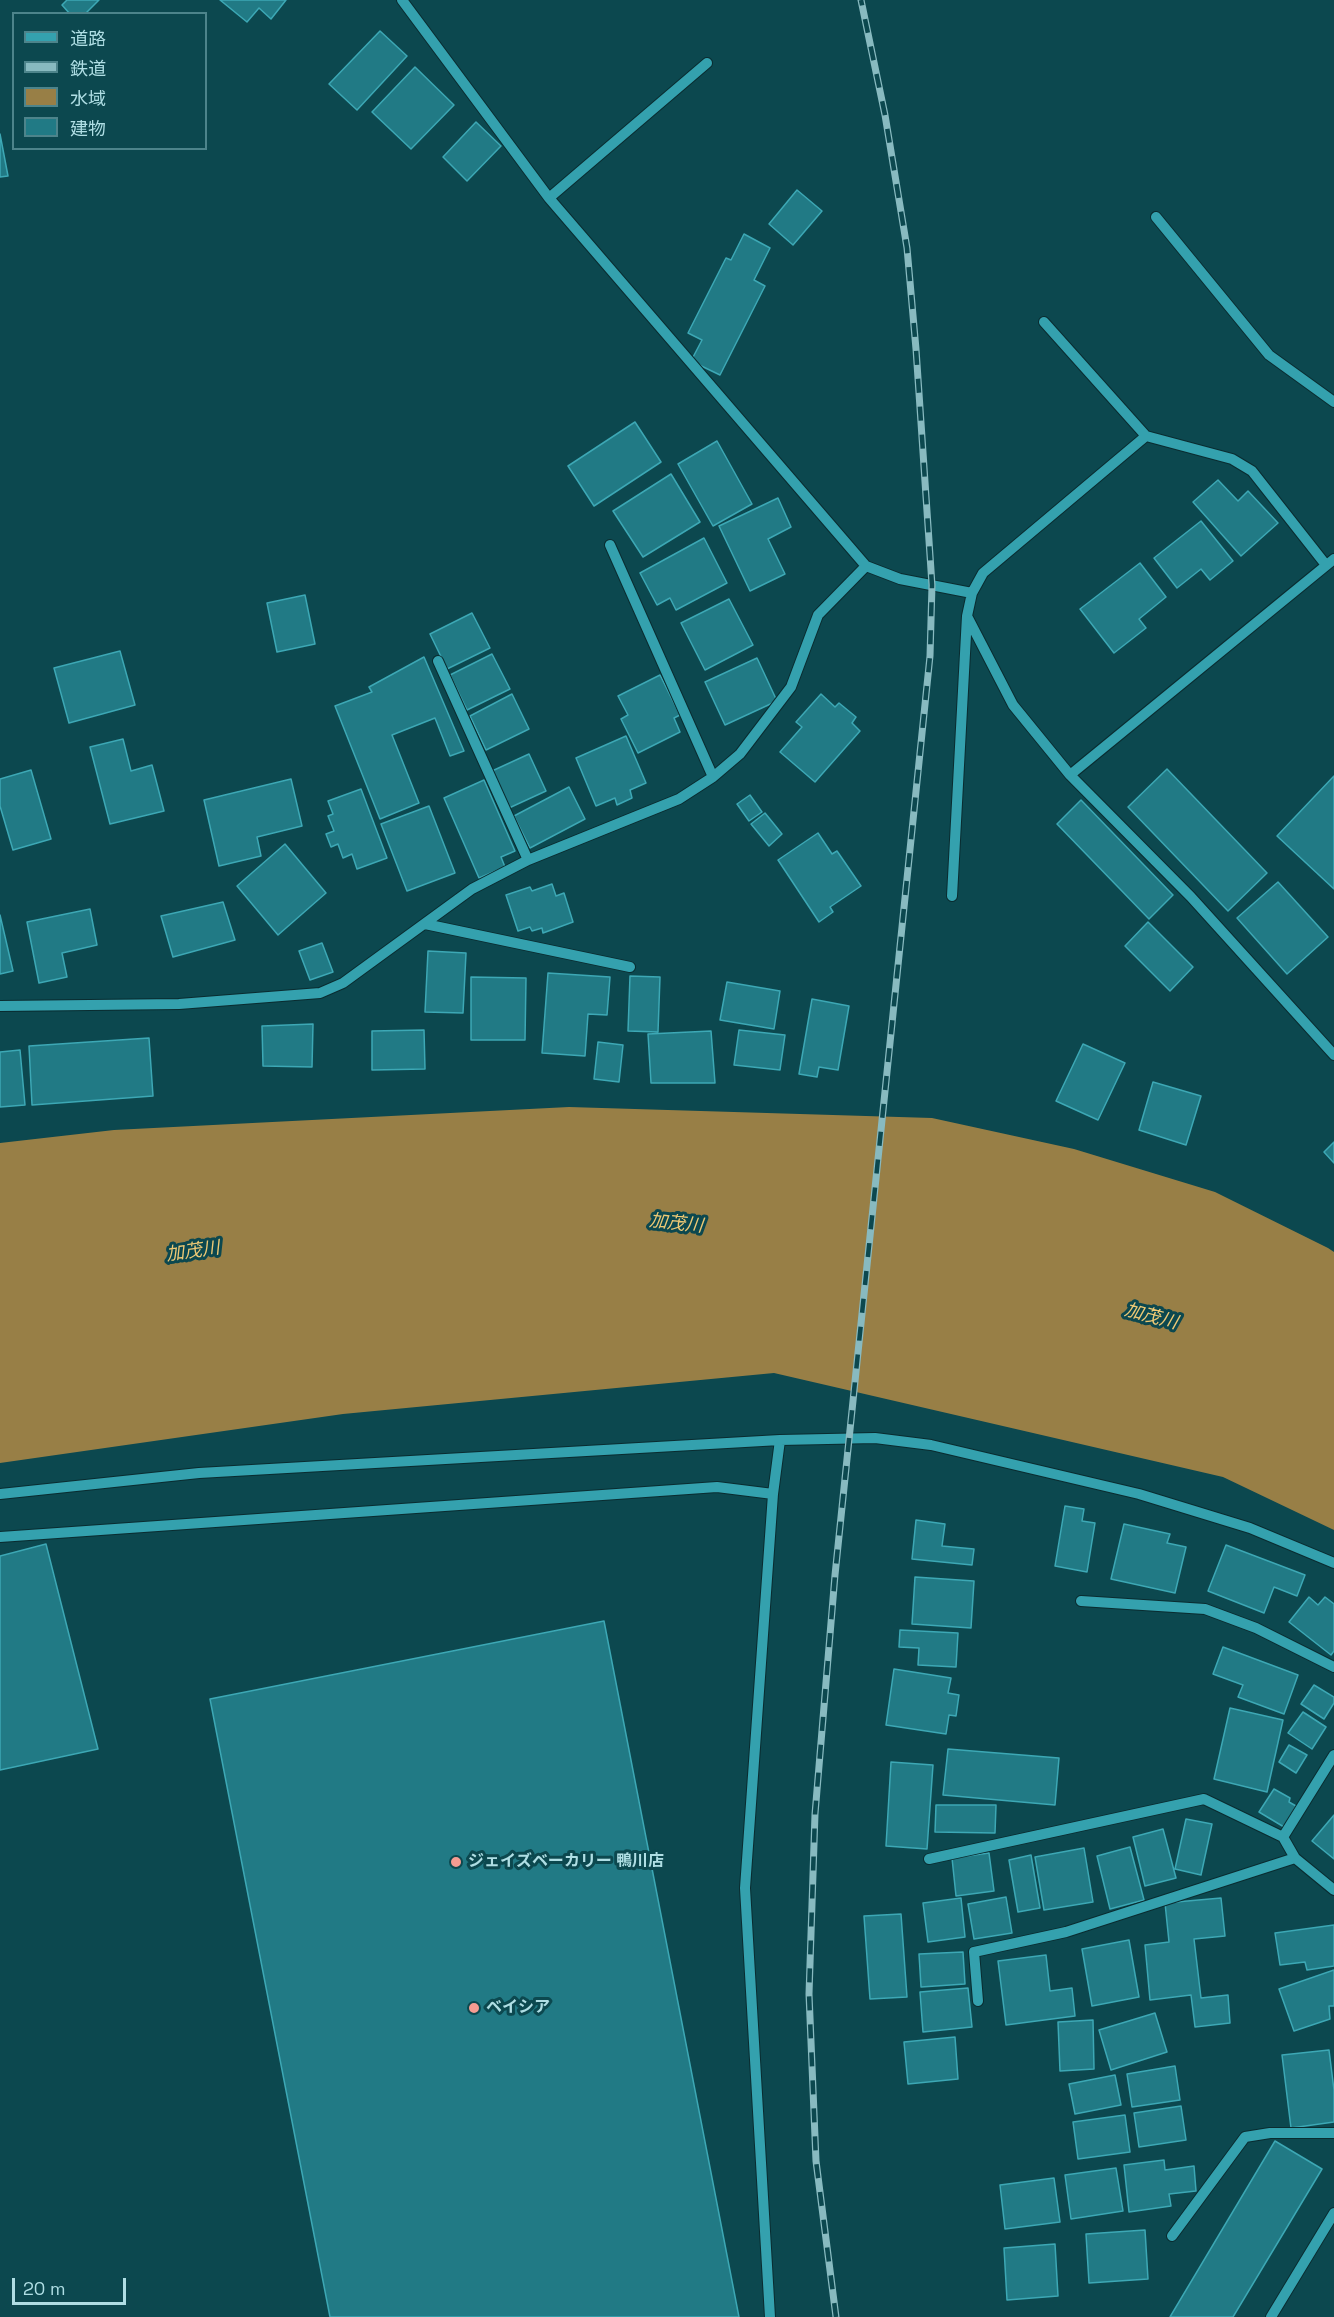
<!DOCTYPE html>
<meta charset="utf-8">
<style>
body{margin:0}
#map{position:relative;width:1334px;height:2317px;overflow:hidden;background:#0c484f;font-family:"Space Grotesk","Noto Sans JP",sans-serif}
canvas{display:block}
.legend{position:absolute;left:12px;top:12px;width:195px;height:138px;box-sizing:border-box;background:#0c484f;border:2px solid #4d848b;margin:0;padding:8px 10px;list-style:none;font-size:18px;color:#afdee4}
.legend li{display:flex;align-items:center;gap:12px;height:30px}
.legend b{width:30px;border:2px solid #4d848b}
.scale{position:absolute;left:12px;top:2278px;width:114px;height:27px;box-sizing:border-box;border:3px solid #afdee4;border-top:0;padding-left:8px;font-size:18px;line-height:21px;white-space:nowrap;color:#afdee4;-webkit-text-stroke:4px #0c484f;paint-order:stroke}
</style>
<div id="map">
<canvas width="1334" height="2317"></canvas>
<ul class="legend">
<li><b style="height:8px;background:#34a1ae"></b>道路</li>
<li><b style="height:8px;background:#88bac0"></b>鉄道</li>
<li><b style="height:16px;background:#987f46"></b>水域</li>
<li><b style="height:16px;background:#217a85"></b>建物</li>
</ul>
<div class="scale">20 m</div>
</div>
<script>
const c = document.querySelector('canvas').getContext('2d');
c.lineJoin = 'round';
function fillPath(path, color) { c.fillStyle = color; c.fill(path, 'evenodd'); }
function trace(path, color, width, dash) { c.strokeStyle = color; c.lineWidth = width; c.lineCap = dash ? 'butt' : 'round'; c.setLineDash(dash || []); c.stroke(path); }
function write(font, color, halo, rows, align = 'center') {
  c.font = font + ' "Space Grotesk","Noto Sans JP",sans-serif'; c.lineWidth = 6; c.setLineDash([]); c.textBaseline = 'middle'; c.strokeStyle = halo; c.fillStyle = color; for (const [text, x, y, turn = 0] of rows) {
    c.save(); c.translate(x, y); c.rotate((+turn || 0) * Math.PI / 180); c.textAlign = isNaN(turn) ? turn : align; if (halo) c.strokeText(text, 0, 0); c.fillText(text, 0, 0); c.restore();
  }
}
const water = new Path2D(`
 M 569,1107 L 932,1118 L 1074,1149 L 1215,1192 L 1328,1248 L 1334,1252 L 1334,1530 L 1223,1477 L 774,1373 L 343,1414 L 0,1463 L 0,1143 L 114,1130 Z`);
const building = new Path2D(`
 M 67,0 L 99,0 L 85,14 L 70,14 L 62,5 Z
 M 220,0 L 286,0 L 271,19 L 259,8 L 247,22 Z
 M 380,31 L 407,56 L 357,110 L 329,84 Z
 M 415,67 L 454,105 L 411,149 L 372,112 Z
 M 476,122 L 501,146 L 467,181 L 443,157 Z
 M 0,134 L 8,176 L 0,177 Z
 M 797,190 L 822,211 L 793,245 L 769,224 Z
 M 744,234 L 770,248 L 754,280 L 765,286 L 720,375 L 691,361 L 702,340 L 688,333 L 726,258 L 731,260 Z
 M 635,422 L 661,462 L 594,506 L 568,466 Z
 M 717,441 L 752,504 L 713,526 L 678,464 Z
 M 671,474 L 700,522 L 643,557 L 613,511 Z
 M 1218,480 L 1238,501 L 1248,491 L 1278,523 L 1241,556 L 1193,502 Z
 M 778,498 L 791,527 L 768,539 L 785,574 L 750,591 L 719,526 Z
 M 1201,521 L 1233,561 L 1210,580 L 1201,569 L 1177,588 L 1154,558 Z
 M 704,538 L 727,583 L 676,610 L 670,598 L 657,605 L 640,573 Z
 M 1140,563 L 1166,597 L 1139,619 L 1146,628 L 1114,653 L 1080,609 Z
 M 305,595 L 315,644 L 277,652 L 267,603 Z
 M 729,599 L 753,645 L 705,670 L 681,623 Z
 M 472,613 L 490,648 L 447,669 L 430,634 Z
 M 120,651 L 135,705 L 69,723 L 54,668 Z
 M 492,654 L 510,689 L 467,710 L 450,675 Z
 M 424,657 L 464,751 L 450,756 L 435,718 L 392,735 L 419,803 L 380,819 L 335,706 L 372,692 L 369,687 Z
 M 757,658 L 777,701 L 725,725 L 705,682 Z
 M 660,675 L 680,715 L 674,718 L 680,732 L 638,753 L 621,719 L 628,715 L 618,696 Z
 M 512,694 L 529,729 L 486,750 L 470,716 Z
 M 821,694 L 835,707 L 839,703 L 856,717 L 852,723 L 860,731 L 815,782 L 780,752 L 802,727 L 796,722 Z
 M 626,736 L 646,783 L 630,790 L 632,798 L 617,805 L 615,798 L 596,806 L 576,758 Z
 M 123,739 L 131,771 L 152,765 L 164,811 L 110,824 L 90,747 Z
 M 529,754 L 546,791 L 509,808 L 492,771 Z
 M 1167,769 L 1267,873 L 1228,911 L 1128,807 Z
 M 31,770 L 51,839 L 13,850 L 0,806 L 0,779 Z
 M 1334,776 L 1334,889 L 1277,836 Z
 M 291,779 L 302,826 L 257,837 L 261,856 L 219,866 L 204,800 Z
 M 484,780 L 515,851 L 501,857 L 505,867 L 479,878 L 444,798 Z
 M 569,787 L 585,819 L 530,848 L 514,816 Z
 M 361,789 L 387,858 L 357,869 L 352,854 L 343,858 L 338,844 L 331,847 L 326,834 L 334,831 L 328,816 L 333,814 L 328,801 Z
 M 750,795 L 762,812 L 749,821 L 737,804 Z
 M 1081,800 L 1173,895 L 1149,919 L 1057,824 Z
 M 429,806 L 455,873 L 407,891 L 381,824 Z
 M 765,813 L 782,834 L 769,846 L 751,824 Z
 M 818,833 L 832,854 L 837,851 L 861,886 L 830,907 L 833,912 L 819,922 L 778,860 Z
 M 285,844 L 326,893 L 278,935 L 237,886 Z
 M 1278,882 L 1328,937 L 1287,974 L 1237,918 Z
 M 552,884 L 556,896 L 564,893 L 573,922 L 543,933 L 542,928 L 532,931 L 530,927 L 518,931 L 506,895 L 530,887 L 532,891 Z
 M 223,902 L 235,940 L 173,957 L 161,916 Z
 M 90,909 L 97,945 L 62,953 L 67,977 L 39,983 L 27,922 Z
 M 0,915 L 13,971 L 0,974 Z
 M 1148,922 L 1193,967 L 1170,991 L 1125,946 Z
 M 322,943 L 333,972 L 310,980 L 299,951 Z
 M 428,951 L 466,953 L 463,1013 L 425,1012 Z
 M 548,973 L 610,977 L 607,1015 L 588,1014 L 585,1056 L 542,1053 Z
 M 630,976 L 660,977 L 658,1032 L 628,1031 Z
 M 471,977 L 526,978 L 525,1040 L 471,1040 Z
 M 727,982 L 780,991 L 774,1029 L 720,1020 Z
 M 812,999 L 849,1006 L 838,1070 L 819,1067 L 817,1077 L 799,1074 Z
 M 313,1024 L 312,1067 L 263,1066 L 262,1026 Z
 M 424,1030 L 425,1069 L 372,1070 L 372,1031 Z
 M 739,1030 L 785,1035 L 780,1070 L 734,1065 Z
 M 711,1031 L 715,1083 L 651,1083 L 648,1034 Z
 M 149,1038 L 153,1096 L 32,1105 L 29,1046 Z
 M 598,1042 L 623,1045 L 619,1082 L 594,1079 Z
 M 1083,1044 L 1125,1063 L 1098,1120 L 1056,1101 Z
 M 20,1050 L 25,1105 L 0,1107 L 0,1052 Z
 M 1153,1082 L 1201,1096 L 1186,1145 L 1139,1130 Z
 M 1334,1142 L 1334,1163 L 1324,1152 Z
 M 1065,1506 L 1084,1509 L 1082,1521 L 1095,1523 L 1087,1572 L 1055,1566 Z
 M 916,1520 L 945,1524 L 942,1546 L 974,1549 L 972,1565 L 912,1559 Z
 M 1124,1524 L 1170,1534 L 1167,1543 L 1186,1547 L 1175,1593 L 1111,1579 Z
 M 46,1544 L 98,1749 L 0,1770 L 0,1556 Z
 M 1226,1545 L 1305,1575 L 1297,1596 L 1274,1587 L 1264,1613 L 1208,1591 Z
 M 915,1577 L 974,1581 L 971,1628 L 912,1624 Z
 M 1309,1597 L 1318,1605 L 1325,1597 L 1334,1604 L 1334,1651 L 1331,1655 L 1289,1622 Z
 M 604,1621 L 739,2317 L 330,2317 L 210,1699 Z
 M 900,1630 L 958,1633 L 956,1667 L 918,1665 L 919,1648 L 899,1647 Z
 M 1223,1647 L 1298,1675 L 1284,1714 L 1238,1697 L 1243,1685 L 1213,1674 Z
 M 894,1669 L 951,1678 L 948,1693 L 959,1695 L 956,1716 L 949,1715 L 946,1734 L 886,1725 Z
 M 1314,1685 L 1334,1697 L 1334,1703 L 1324,1719 L 1301,1704 Z
 M 1230,1708 L 1283,1720 L 1267,1792 L 1214,1779 Z
 M 1303,1712 L 1326,1727 L 1312,1749 L 1288,1733 Z
 M 1289,1745 L 1307,1755 L 1296,1773 L 1279,1762 Z
 M 948,1749 L 1059,1758 L 1055,1805 L 943,1795 Z
 M 891,1762 L 933,1765 L 927,1849 L 886,1846 Z
 M 1274,1789 L 1290,1798 L 1289,1802 L 1296,1806 L 1284,1827 L 1259,1812 Z
 M 936,1805 L 996,1805 L 995,1833 L 935,1832 Z
 M 1334,1815 L 1334,1859 L 1312,1841 Z
 M 1186,1819 L 1212,1824 L 1201,1875 L 1175,1869 Z
 M 1163,1829 L 1176,1878 L 1145,1886 L 1133,1837 Z
 M 1130,1847 L 1144,1900 L 1110,1909 L 1097,1856 Z
 M 1084,1848 L 1093,1902 L 1044,1910 L 1035,1857 Z
 M 989,1853 L 994,1891 L 956,1896 L 952,1858 Z
 M 1031,1855 L 1040,1908 L 1018,1912 L 1009,1860 Z
 M 1006,1897 L 1012,1933 L 974,1939 L 968,1904 Z
 M 961,1898 L 965,1937 L 928,1942 L 923,1903 Z
 M 1221,1898 L 1225,1936 L 1194,1939 L 1201,1998 L 1228,1995 L 1230,2023 L 1195,2027 L 1191,1995 L 1150,2000 L 1145,1945 L 1169,1942 L 1165,1903 Z
 M 901,1914 L 907,1997 L 870,1999 L 864,1916 Z
 M 1334,1925 L 1334,1966 L 1307,1970 L 1305,1962 L 1280,1965 L 1275,1933 Z
 M 1129,1940 L 1139,1997 L 1092,2006 L 1082,1949 Z
 M 963,1952 L 965,1984 L 921,1987 L 919,1954 Z
 M 1046,1955 L 1050,1991 L 1072,1988 L 1075,2016 L 1006,2025 L 998,1961 Z
 M 1334,1970 L 1334,2006 L 1329,2006 L 1330,2019 L 1294,2031 L 1279,1989 Z
 M 968,1988 L 972,2027 L 923,2032 L 920,1992 Z
 M 1155,2013 L 1167,2052 L 1111,2070 L 1099,2030 Z
 M 1093,2020 L 1094,2069 L 1060,2071 L 1058,2022 Z
 M 955,2037 L 958,2079 L 908,2084 L 904,2042 Z
 M 1329,2050 L 1334,2090 L 1334,2122 L 1291,2128 L 1282,2055 Z
 M 1175,2066 L 1180,2100 L 1132,2107 L 1127,2074 Z
 M 1115,2075 L 1121,2105 L 1075,2114 L 1069,2084 Z
 M 1181,2106 L 1186,2140 L 1139,2147 L 1134,2113 Z
 M 1125,2115 L 1130,2152 L 1078,2159 L 1073,2122 Z
 M 1275,2141 L 1322,2169 L 1233,2317 L 1170,2317 Z
 M 1164,2160 L 1165,2170 L 1194,2166 L 1196,2191 L 1169,2194 L 1171,2206 L 1129,2212 L 1124,2165 Z
 M 1116,2168 L 1123,2211 L 1071,2219 L 1065,2175 Z
 M 1054,2178 L 1060,2222 L 1005,2229 L 1000,2185 Z
 M 1145,2230 L 1148,2279 L 1089,2283 L 1086,2234 Z
 M 1055,2244 L 1058,2296 L 1007,2300 L 1004,2248 Z`);
const minor = new Path2D(`
 M 402,0 L 549,198 L 866,566 L 900,579 L 972,593
 M 549,198 L 707,63
 M 1156,217 L 1269,355 L 1334,402
 M 1044,322 L 1146,436
 M 610,545 L 713,777
 M 968,618 L 1013,705 L 1070,775 L 1191,897 L 1334,1055
 M 438,661 L 528,860
 M 1070,775 L 1334,559
 M 952,896 L 967,616 L 972,593 L 983,573 L 1146,436 L 1232,459 L 1252,471 L 1326,565
 M 425,924 L 630,967
 M 0,1006 L 179,1004 L 320,993 L 343,983 L 472,889 L 528,860 L 679,799 L 713,777 L 740,754 L 791,687 L 818,615 L 866,566
 M 0,1494 L 199,1473 L 780,1440 L 875,1438 L 931,1445 L 1139,1494 L 1250,1528 L 1334,1563
 M 0,1537 L 717,1487 L 773,1494
 M 1081,1601 L 1205,1609 L 1256,1628 L 1334,1667
 M 1283,1837 L 1334,1755
 M 929,1859 L 1204,1799 L 1283,1837 L 1295,1858 L 1334,1890
 M 978,2001 L 974,1952 L 1066,1932 L 1295,1858
 M 1172,2236 L 1245,2137 L 1270,2133 L 1334,2133
 M 770,2317 L 745,1888 L 773,1494 L 780,1440
 M 1271,2317 L 1334,2213`);
const rail = new Path2D(`
 M 836,2317 L 816,2161 L 809,1994 L 815,1814 L 835,1575 L 930,656 L 932,585 L 916,349 L 907,248 L 885,115 L 861,0`);
const markers = [
 [456,1862,6,"#f59c92"],
 [474,2008,6,"#f59c92"]
];
const poiNames = [
 ["ジェイズベーカリー 鴨川店",468,1862],
 ["ベイシア",486,2008]
];
const waterNames = [
 ["加茂川",676,1224,6],
 ["加茂川",193,1252,-8],
 ["加茂川",1151,1317,15]
];
fillPath(water, '#987f46');
fillPath(building, '#217a85');
trace(building, '#3da8b5', 1.5);
trace(minor, '#0a2c30', 12);
trace(minor, '#34a1ae', 10);
trace(rail, '#88bac0', 7);
trace(rail, '#0c484f', 4.5, [14]);
for (const [x, y, r, color] of markers) { const dot = new Path2D(); dot.arc(x, y, r, 0, 2 * Math.PI); c.fillStyle = color; c.fill(dot); trace(dot, '#0c484f', 2); }
write('bold 16px', '#afdee4', '#0c484f', poiNames, 'left');
write('italic 18px', '#eec975', '#0c484f', waterNames);
</script>
